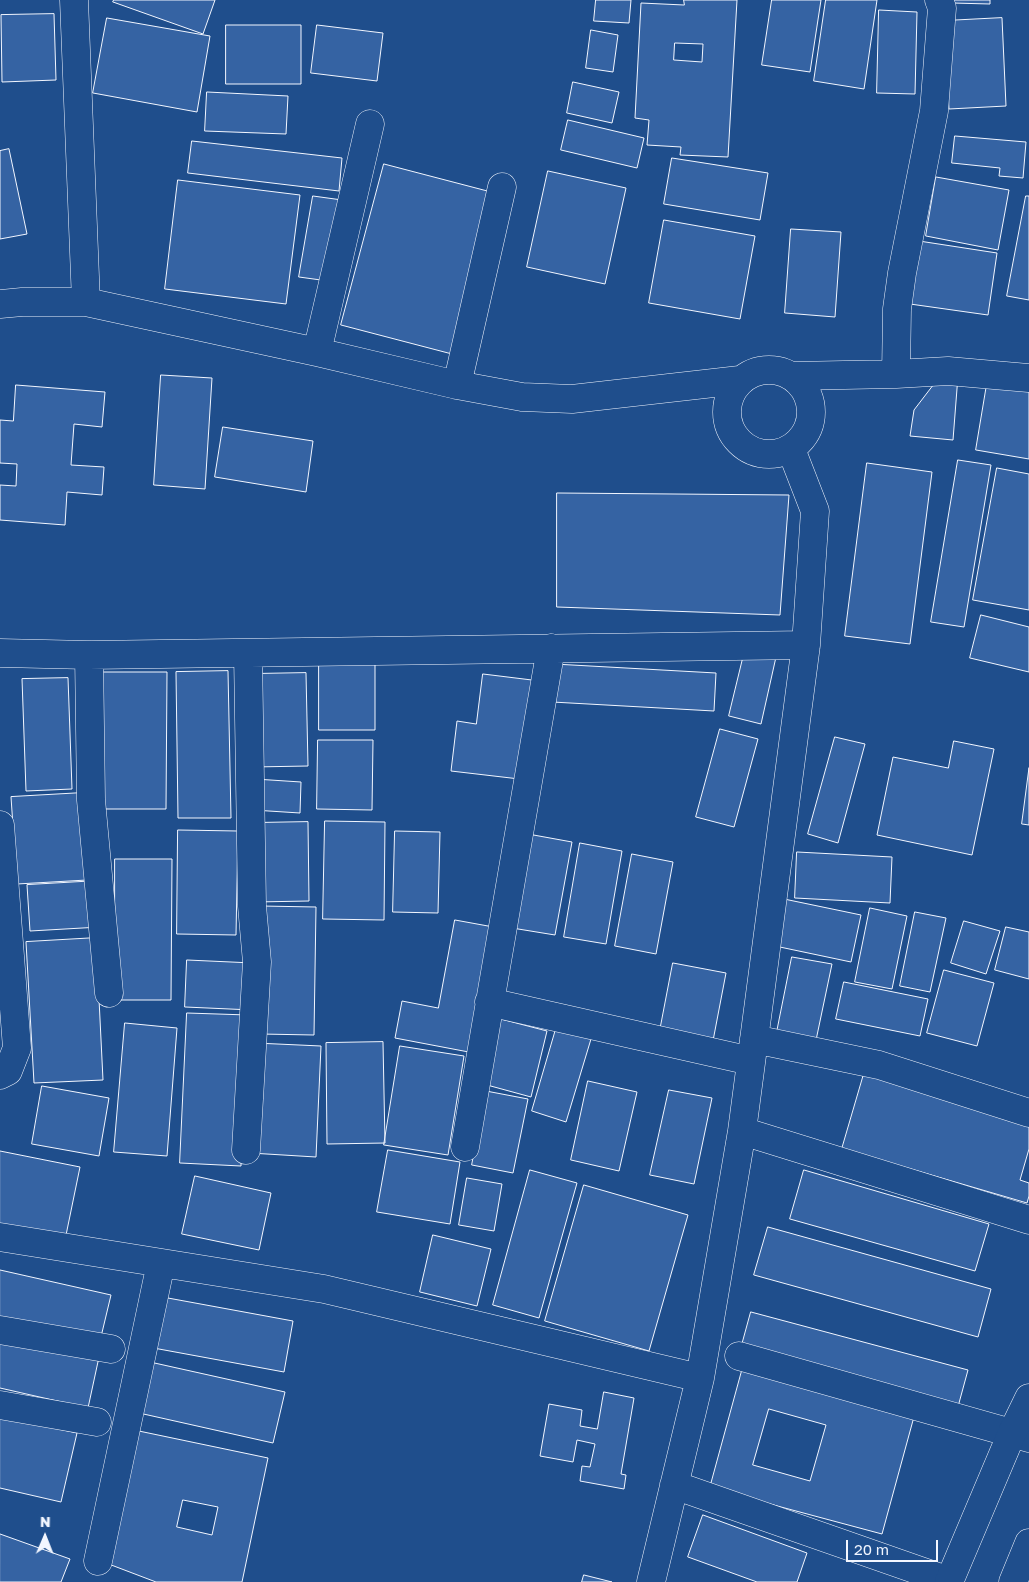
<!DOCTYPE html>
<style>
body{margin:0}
#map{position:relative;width:1029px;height:1582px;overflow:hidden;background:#1f4e8c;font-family:"Golos Text",sans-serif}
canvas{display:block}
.north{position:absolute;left:20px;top:1512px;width:50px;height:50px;-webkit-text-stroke:4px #1f4e8c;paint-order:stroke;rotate:1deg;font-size:14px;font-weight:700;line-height:20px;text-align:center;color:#f2f6ff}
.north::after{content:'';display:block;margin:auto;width:18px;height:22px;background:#f2f6ff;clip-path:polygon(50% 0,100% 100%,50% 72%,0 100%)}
.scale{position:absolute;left:846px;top:1540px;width:92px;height:22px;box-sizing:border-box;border:2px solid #f2f6ff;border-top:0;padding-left:6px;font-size:15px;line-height:18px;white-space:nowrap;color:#f2f6ff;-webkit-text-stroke:4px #1f4e8c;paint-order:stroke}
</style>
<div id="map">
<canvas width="1029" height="1582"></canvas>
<div class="north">N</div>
<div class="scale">20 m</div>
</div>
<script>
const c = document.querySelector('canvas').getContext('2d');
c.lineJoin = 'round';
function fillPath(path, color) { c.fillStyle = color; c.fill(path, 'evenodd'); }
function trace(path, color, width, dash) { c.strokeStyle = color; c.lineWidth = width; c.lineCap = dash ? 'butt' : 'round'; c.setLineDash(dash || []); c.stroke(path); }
const building = new Path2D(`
 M 114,0 L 215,0 L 203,34 L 113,2 Z
 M 596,0 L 631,0 L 629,23 L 594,21 Z
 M 684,0 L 737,0 L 728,157 L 680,155 L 681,147 L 647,145 L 649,120 L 635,118 L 641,3 L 684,5 ZM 675,43 L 703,44 L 702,62 L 674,60 Z
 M 772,0 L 821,0 L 810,72 L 762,65 Z
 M 826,0 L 877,0 L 864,89 L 814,81 Z
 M 952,0 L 990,0 L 990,4 L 952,3 Z
 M 879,10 L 917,12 L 915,94 L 877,93 Z
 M 54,14 L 56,80 L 2,82 L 1,15 Z
 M 107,18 L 210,36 L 197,112 L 93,93 Z
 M 1002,18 L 1006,106 L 949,109 L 944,21 Z
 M 226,25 L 301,25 L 301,84 L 226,84 Z
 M 317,25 L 383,33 L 377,81 L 311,73 Z
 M 591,30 L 618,35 L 613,72 L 586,68 Z
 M 573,82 L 619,92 L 612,123 L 567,113 Z
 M 207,92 L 288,96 L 286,134 L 205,131 Z
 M 568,120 L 644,138 L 637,168 L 561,150 Z
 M 955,136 L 1026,142 L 1023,178 L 999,176 L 1000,168 L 952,163 Z
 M 192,141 L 342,158 L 339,191 L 188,173 Z
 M 9,149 L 27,234 L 0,239 L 0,151 Z
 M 672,158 L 768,173 L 760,220 L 664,204 Z
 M 384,164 L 495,193 L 452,354 L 341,325 Z
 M 548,171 L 626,188 L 605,284 L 527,267 Z
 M 936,177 L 1009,190 L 998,250 L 926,236 Z
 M 178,180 L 300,195 L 286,304 L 165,289 Z
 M 313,196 L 342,200 L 328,281 L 299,277 Z
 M 1026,196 L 1029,196 L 1029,300 L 1007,296 Z
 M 664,220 L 755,236 L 740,319 L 649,303 Z
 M 791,229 L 841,232 L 835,317 L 785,313 Z
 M 919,241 L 997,253 L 988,315 L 910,304 Z
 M 161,375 L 212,378 L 205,489 L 154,485 Z
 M 958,376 L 953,440 L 910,436 L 914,410 L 937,380 Z
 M 988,378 L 1029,385 L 1029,459 L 976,450 Z
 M 16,385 L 105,392 L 102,427 L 74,424 L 71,465 L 104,467 L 102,495 L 67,492 L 65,525 L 0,520 L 0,485 L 16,486 L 17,464 L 0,463 L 0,420 L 13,421 Z
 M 223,427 L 313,441 L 306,492 L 215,477 Z
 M 958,460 L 991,465 L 964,627 L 931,622 Z
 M 867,463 L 932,472 L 910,644 L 845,636 Z
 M 997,468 L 1029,474 L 1029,610 L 973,600 Z
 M 557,493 L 789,495 L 780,615 L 557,607 Z
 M 981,615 L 1029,627 L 1029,672 L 970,658 Z
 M 745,650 L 776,657 L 761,724 L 729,716 Z
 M 319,663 L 375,663 L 375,730 L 319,730 Z
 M 554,664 L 716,673 L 714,711 L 552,702 Z
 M 228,671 L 231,818 L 178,818 L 176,672 Z
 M 97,672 L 167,672 L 166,809 L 97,809 Z
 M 306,673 L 308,766 L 253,767 L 251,674 Z
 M 483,674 L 540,681 L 528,780 L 451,771 L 457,721 L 476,724 Z
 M 68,678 L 72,789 L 26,791 L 22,679 Z
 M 720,729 L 758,739 L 734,827 L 696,817 Z
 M 835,737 L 865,744 L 838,843 L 808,834 Z
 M 318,740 L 373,740 L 372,810 L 317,809 Z
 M 954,741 L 994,749 L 972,855 L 877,835 L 893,757 L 948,768 Z
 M 1029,768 L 1029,825 L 1022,824 Z
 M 255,779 L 301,782 L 300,813 L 253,810 Z
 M 82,793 L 87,880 L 17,884 L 11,797 Z
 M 325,821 L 385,822 L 384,920 L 323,919 Z
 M 308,822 L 309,901 L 255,902 L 253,823 Z
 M 178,830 L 238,831 L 236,935 L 177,934 Z
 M 395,831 L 440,832 L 438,913 L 393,912 Z
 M 528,834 L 572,842 L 555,935 L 512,928 Z
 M 580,843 L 622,851 L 606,944 L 564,937 Z
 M 797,852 L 892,857 L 890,903 L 795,898 Z
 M 632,854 L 673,862 L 656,954 L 615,946 Z
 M 115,859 L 172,859 L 171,1000 L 115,1000 Z
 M 97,881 L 100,927 L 30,931 L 27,885 Z
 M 784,899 L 861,915 L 851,962 L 775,946 Z
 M 261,906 L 316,907 L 314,1035 L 260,1034 Z
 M 870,908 L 907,916 L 892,989 L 855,982 Z
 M 915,912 L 946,918 L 930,992 L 900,986 Z
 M 455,920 L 499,928 L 474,1053 L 395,1038 L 402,1001 L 438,1008 Z
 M 964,921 L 1000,931 L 986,974 L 951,963 Z
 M 1006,927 L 1029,932 L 1029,979 L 995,970 Z
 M 96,938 L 103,1080 L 34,1083 L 26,942 Z
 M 792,957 L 832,964 L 815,1045 L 776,1037 Z
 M 187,960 L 253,963 L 252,1010 L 185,1007 Z
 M 673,963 L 726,973 L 712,1046 L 659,1036 Z
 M 944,970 L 994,983 L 977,1046 L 927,1033 Z
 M 844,982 L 928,999 L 920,1036 L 836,1019 Z
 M 187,1013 L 248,1015 L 241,1166 L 180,1163 Z
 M 497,1018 L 547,1031 L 531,1097 L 487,1085 Z
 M 125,1023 L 177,1028 L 167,1156 L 114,1152 Z
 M 556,1029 L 591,1039 L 566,1122 L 532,1111 Z
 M 383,1042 L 385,1143 L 327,1144 L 326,1043 Z
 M 255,1043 L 321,1046 L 316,1157 L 250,1153 Z
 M 400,1046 L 464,1056 L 448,1155 L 384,1145 Z
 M 866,1067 L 1029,1115 L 1029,1149 L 1020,1180 L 1029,1183 L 1029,1196 L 1027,1203 L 842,1149 Z
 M 588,1081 L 637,1092 L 619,1171 L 571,1160 Z
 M 42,1086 L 109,1098 L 99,1156 L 32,1144 Z
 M 669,1090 L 712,1098 L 694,1184 L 650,1175 Z
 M 486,1091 L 528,1099 L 513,1173 L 472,1165 Z
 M 388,1150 L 460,1162 L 450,1224 L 377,1212 Z
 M 0,1151 L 80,1167 L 65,1240 L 0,1226 Z
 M 530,1170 L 577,1183 L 539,1318 L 493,1305 Z
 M 804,1170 L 989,1224 L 975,1271 L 790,1219 Z
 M 195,1176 L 271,1193 L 259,1250 L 182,1234 Z
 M 467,1178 L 502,1184 L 494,1231 L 459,1225 Z
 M 584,1185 L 688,1215 L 649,1351 L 545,1321 Z
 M 768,1227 L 991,1289 L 978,1337 L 754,1275 Z
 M 433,1235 L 491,1249 L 477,1306 L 420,1292 Z
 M 0,1270 L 111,1295 L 100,1341 L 0,1318 Z
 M 157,1296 L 293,1321 L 284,1372 L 148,1347 Z
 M 751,1312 L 968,1370 L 956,1414 L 739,1356 Z
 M 0,1334 L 99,1357 L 88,1408 L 0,1388 Z
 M 150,1362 L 285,1392 L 273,1443 L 139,1413 Z
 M 743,1367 L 915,1413 L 882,1534 L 710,1488 ZM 769,1409 L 826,1425 L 810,1481 L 753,1465 Z
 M 604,1392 L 634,1398 L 621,1474 L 626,1475 L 624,1489 L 580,1481 L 582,1466 L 590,1467 L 595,1444 L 577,1440 L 573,1462 L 540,1456 L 549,1404 L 582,1410 L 580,1426 L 597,1429 Z
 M 0,1416 L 77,1433 L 61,1502 L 0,1488 Z
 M 134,1430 L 268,1458 L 242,1582 L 156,1582 L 106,1563 ZM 183,1500 L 218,1507 L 212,1535 L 177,1527 Z
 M 703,1515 L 807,1553 L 797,1582 L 757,1582 L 688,1557 Z
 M 0,1534 L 70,1559 L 61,1582 L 0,1582 Z
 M 584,1575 L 612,1582 L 582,1582 Z`);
const minor = new Path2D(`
 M 74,0 L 86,302
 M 0,304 L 22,302 L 86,302 L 317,352 L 457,385 L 522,397 L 572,399 L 740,380
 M 317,352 L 370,124
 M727 412a42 42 0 1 1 84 0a42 42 0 1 1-84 0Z
 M 896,374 L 897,309 L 902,273 L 934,111 L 942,8 L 939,0
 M 792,376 L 896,374 L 948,371 L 1029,378
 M 457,385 L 502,187
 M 0,653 L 89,655 L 806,645
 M 89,655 L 91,800 L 109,993
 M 0,825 L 17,1048 L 8,1071 L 0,1075
 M 489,1002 L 751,1061
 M 754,1039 L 879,1065 L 1029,1113
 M 742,1131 L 1029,1220
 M 465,1147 L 551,648
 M 246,1150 L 257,962 L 252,906 L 248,654
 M 0,1237 L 324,1289 L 700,1378
 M 0,1330 L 111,1349
 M 739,1356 L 1029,1438
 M 0,1405 L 97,1422
 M 674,1485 L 949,1581
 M 98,1561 L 161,1263
 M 651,1582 L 700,1378 L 742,1131 L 806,645 L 815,511 L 791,449`);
const major = new Path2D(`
 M 949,1582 L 1012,1433 L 1029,1398`);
const highway = new Path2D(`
 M 1013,1582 L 1029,1543`);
fillPath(building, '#3563a3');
trace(building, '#f2f6ff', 1);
trace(minor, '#f2f6ff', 29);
trace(major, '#f2f6ff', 29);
trace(highway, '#f2f6ff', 29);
trace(minor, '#1f4e8c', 28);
trace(major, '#1f4e8c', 28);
trace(highway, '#1f4e8c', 28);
</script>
